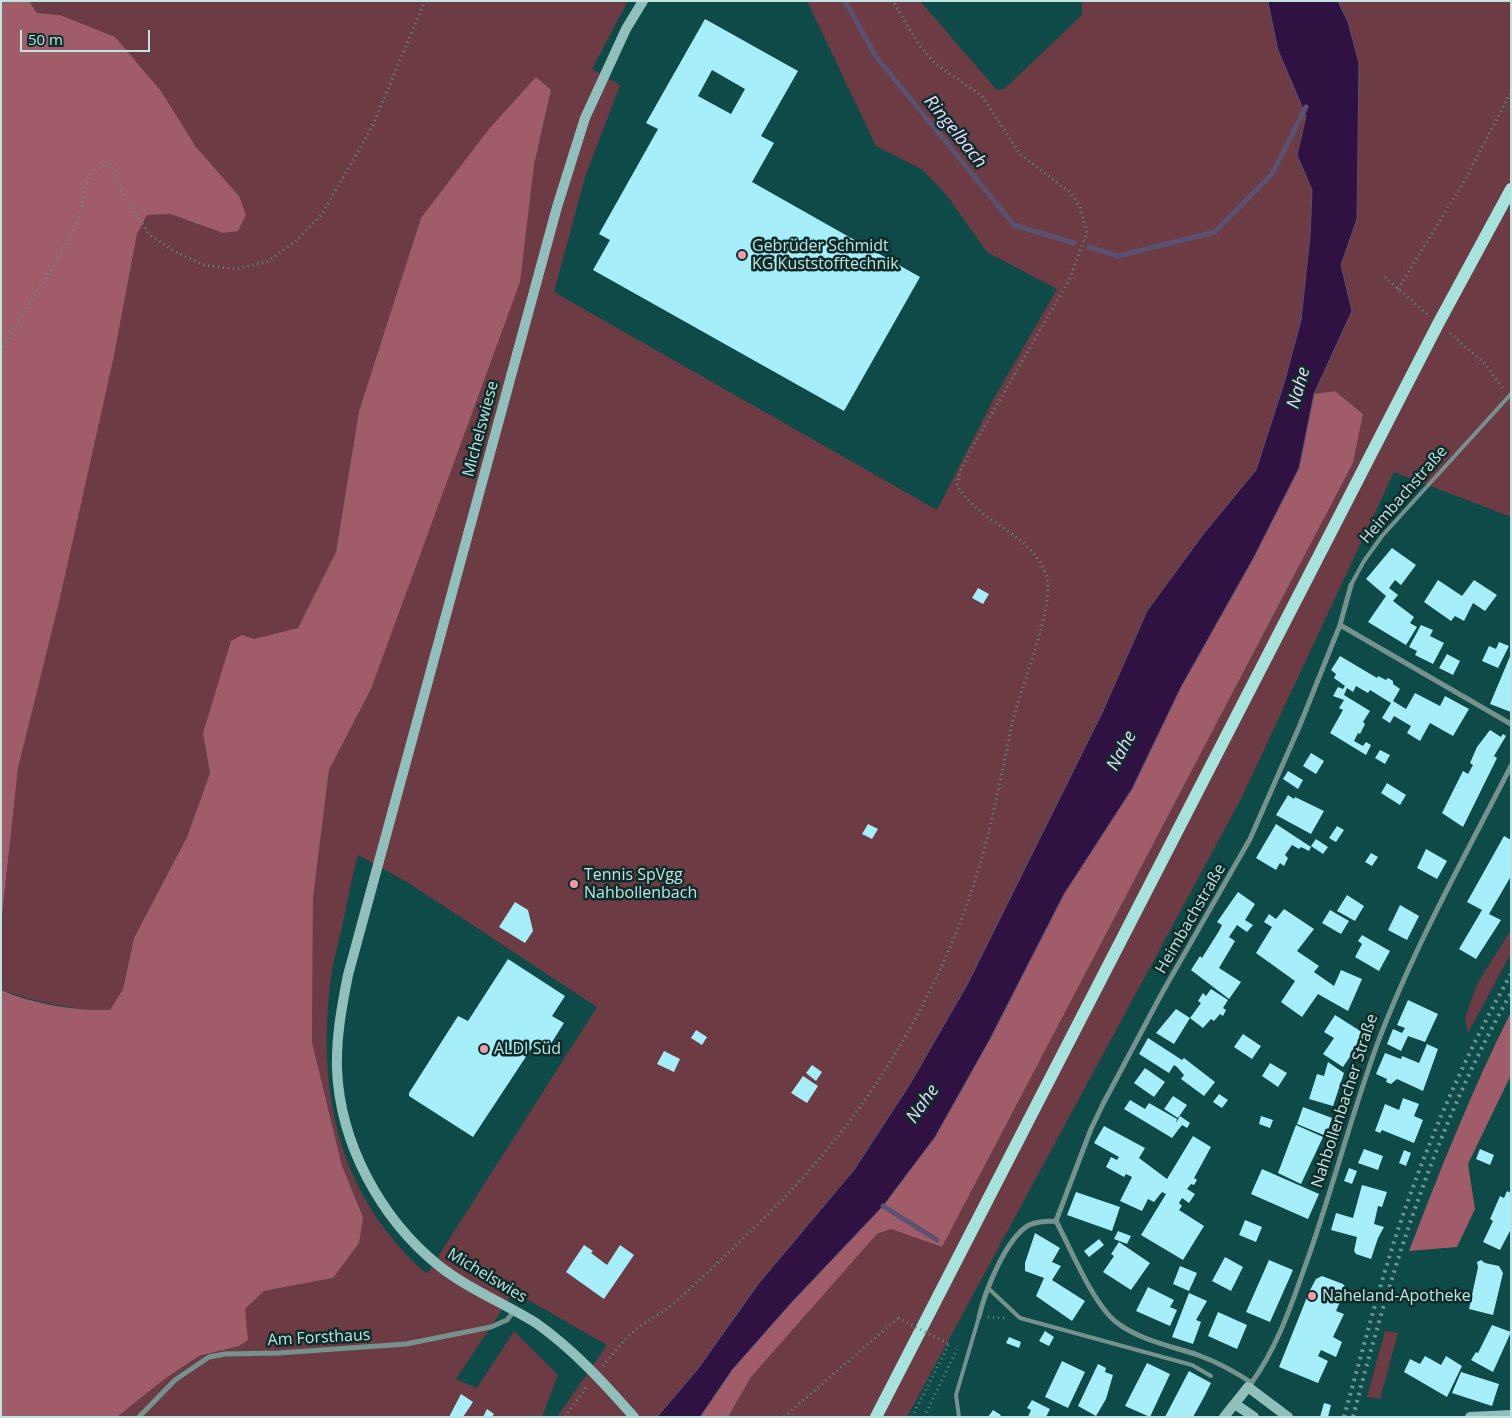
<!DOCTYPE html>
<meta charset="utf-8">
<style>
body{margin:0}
#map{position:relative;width:1512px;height:1418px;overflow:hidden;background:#0e4a47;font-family:"Open Sans",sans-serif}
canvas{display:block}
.frame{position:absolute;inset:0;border:2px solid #c1e4e1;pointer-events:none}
.scale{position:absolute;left:20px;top:30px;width:130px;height:22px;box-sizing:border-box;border:2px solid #c1e4e1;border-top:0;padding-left:6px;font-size:15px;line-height:18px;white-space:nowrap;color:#c1e4e1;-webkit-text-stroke:4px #0e2c2a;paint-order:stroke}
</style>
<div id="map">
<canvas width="1512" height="1418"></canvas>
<div class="frame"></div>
<div class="scale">50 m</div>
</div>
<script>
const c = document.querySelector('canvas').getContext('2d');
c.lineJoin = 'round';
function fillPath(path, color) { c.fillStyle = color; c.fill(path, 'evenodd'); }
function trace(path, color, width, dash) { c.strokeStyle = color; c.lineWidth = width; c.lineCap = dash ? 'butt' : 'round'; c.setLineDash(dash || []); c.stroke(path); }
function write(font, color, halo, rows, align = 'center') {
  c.font = font + ' "Open Sans",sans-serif'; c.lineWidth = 5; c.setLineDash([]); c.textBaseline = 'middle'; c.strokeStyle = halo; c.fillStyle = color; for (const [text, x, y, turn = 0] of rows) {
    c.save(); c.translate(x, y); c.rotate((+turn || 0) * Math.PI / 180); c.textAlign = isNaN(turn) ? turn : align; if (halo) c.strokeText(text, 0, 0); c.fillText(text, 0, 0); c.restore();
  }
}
const green = new Path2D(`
 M 29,1 L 628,1 L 592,69 L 620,85 L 585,177 L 554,292 L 937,510 L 992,402 L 1057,289 L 987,252 L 948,197 L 923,170 L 876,146 L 807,1 L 920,1 L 997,90 L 1004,89 L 1082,15 L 1082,1 L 1268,1 L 1278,50 L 1306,116 L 1297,155 L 1312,190 L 1310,236 L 1301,320 L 1285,380 L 1256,470 L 1201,537 L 1147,611 L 1102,713 L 968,983 L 910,1084 L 854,1170 L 759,1283 L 697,1370 L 657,1417 L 557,1417 L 607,1345 L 514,1292 L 456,1379 L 477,1388 L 514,1331 L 558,1375 L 542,1417 L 117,1417 L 166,1378 L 199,1356 L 239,1346 L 245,1309 L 264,1291 L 333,1278 L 363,1217 L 342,1166 L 312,1042 L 313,898 L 329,770 L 371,689 L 534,165 L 551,90 L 421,218 L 359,411 L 336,552 L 298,628 L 254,640 L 203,732 L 210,773 L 187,837 L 134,938 L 123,989 L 110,1011 C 73,1010 36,1002 1,990 L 1,925 L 18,768 L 114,356 L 137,234 L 147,215 L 170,214 L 223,233 L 239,196 L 196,147 L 161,91 L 61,15 L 37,13 ZM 358,855 L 407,882 L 597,1007 L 427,1274 C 340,1198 317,1096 330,985 C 332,964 339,942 343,922 C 348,899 352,876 358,855 Z
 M 1338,1 L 1511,1 L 1511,517 L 1394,472 L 1241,799 L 907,1417 L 728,1417 L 751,1377 L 877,1234 L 891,1229 L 942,1247 L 1353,463 L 1363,414 L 1335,391 L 1314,394 L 1352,311 L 1341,265 L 1357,219 L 1358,119 L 1348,22 Z
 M 1511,930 L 1511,953 L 1468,1033 L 1465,1018 L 1477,984 Z
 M 1385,1331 L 1398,1333 L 1380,1399 L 1367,1397 Z`);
const forest = new Path2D(`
 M 1,1 L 29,1 L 37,13 L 60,15 L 115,37 L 161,91 L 196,147 L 239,196 L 246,215 L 238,231 L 223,233 L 170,214 L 147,215 L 137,234 L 114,356 L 59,602 L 18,768 L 1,925 Z
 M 536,77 L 551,90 L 534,165 L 520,282 L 371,689 L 329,770 L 313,898 L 312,1042 L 342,1166 L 363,1217 L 359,1243 L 333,1278 L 264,1291 L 245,1309 L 248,1340 L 239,1346 L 199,1356 L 166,1378 L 117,1417 L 1,1417 L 1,990 C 33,1004 75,1011 110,1010 L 123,989 L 134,938 L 187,837 L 210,773 L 203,733 L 231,641 L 242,635 L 254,639 L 298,628 L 336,552 L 359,411 L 421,218 L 489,129 Z
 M 1335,391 L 1363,414 L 1353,463 L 942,1247 L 891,1229 L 877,1234 L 751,1377 L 728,1417 L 700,1417 L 732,1370 L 791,1303 L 883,1206 L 935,1137 L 1064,894 L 1132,789 L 1181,687 L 1254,557 L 1299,468 L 1314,394 Z
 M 1511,1012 L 1511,1075 L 1468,1164 L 1475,1209 L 1457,1247 L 1409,1251 C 1440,1170 1472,1090 1511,1012 Z`);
const water = new Path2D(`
 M 1268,1 L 1338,1 L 1348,22 L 1359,63 L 1357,219 L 1341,265 L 1352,311 L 1314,394 L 1299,468 L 1254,557 L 1181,687 L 1132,789 L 1064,894 L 990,1039 L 935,1137 L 883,1206 L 791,1303 L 732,1370 L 700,1417 L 657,1417 L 697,1370 L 759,1283 L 854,1170 L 910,1084 L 968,983 L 1102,713 L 1147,611 L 1201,537 L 1256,470 L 1285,380 L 1301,320 L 1310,236 L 1312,190 L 1297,155 L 1306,116 L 1278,50 Z`);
const stream = new Path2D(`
 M 845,1 L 877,58 L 1014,225 L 1074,243
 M 1089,247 L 1118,256 L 1215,232 L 1272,174 L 1306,107
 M 883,1206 L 937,1240`);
const building = new Path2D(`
 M 705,19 L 798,71 L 761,136 L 774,143 L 752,182 L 920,277 L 844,411 L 593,270 L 610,240 L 599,234 L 658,129 L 646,123 ZM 712,70 L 745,89 L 731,114 L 698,96 Z
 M 1392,548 L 1416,565 L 1401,585 L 1395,580 L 1389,588 L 1398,595 L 1393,601 L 1414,617 L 1410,623 L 1417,627 L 1406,645 L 1368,622 L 1386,596 L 1366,579 Z
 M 1438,580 L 1462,596 L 1474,580 L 1497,595 L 1485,611 L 1473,603 L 1464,621 L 1455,616 L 1451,621 L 1424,602 Z
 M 978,588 L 989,594 L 983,604 L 972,598 Z
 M 1421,625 L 1433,630 L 1430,636 L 1444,643 L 1433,664 L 1415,655 L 1417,651 L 1409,647 Z
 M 1499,642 L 1509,646 L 1498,668 L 1482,661 L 1489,646 L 1496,649 Z
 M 1447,654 L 1460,661 L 1453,675 L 1439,668 Z
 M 1511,654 L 1511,712 L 1490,704 Z
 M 1340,656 L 1377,678 L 1378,676 L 1386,680 L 1388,678 L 1393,681 L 1393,684 L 1400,689 L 1393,701 L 1406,709 L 1415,693 L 1440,706 L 1445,696 L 1469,709 L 1453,736 L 1430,723 L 1420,741 L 1407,733 L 1411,726 L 1394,716 L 1390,723 L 1382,718 L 1391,703 L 1370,690 L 1368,693 L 1356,686 L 1353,692 L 1347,688 L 1344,695 L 1370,711 L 1363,722 L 1365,724 L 1360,734 L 1358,733 L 1354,741 L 1363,746 L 1366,742 L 1371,745 L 1366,755 L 1330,733 L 1343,710 L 1339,708 L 1344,700 L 1333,696 L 1338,687 L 1343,689 L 1345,686 L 1334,678 L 1336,674 L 1331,670 Z
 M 1490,730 L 1501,737 L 1503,734 L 1506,736 L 1494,756 L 1497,758 L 1463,827 L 1442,813 L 1463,771 L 1468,774 L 1473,765 L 1470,763 L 1477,747 Z
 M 1380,750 L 1390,755 L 1385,764 L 1375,758 Z
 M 1311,753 L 1324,761 L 1316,774 L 1303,766 Z
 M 1288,771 L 1303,780 L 1298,789 L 1283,779 Z
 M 1387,783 L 1406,795 L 1400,805 L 1381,793 Z
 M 1288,795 L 1294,799 L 1295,797 L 1324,811 L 1311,834 L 1276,815 Z
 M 868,824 L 878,829 L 872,839 L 862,834 Z
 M 1276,824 L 1311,847 L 1309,851 L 1301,847 L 1299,849 L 1292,845 L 1285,855 L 1288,858 L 1284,866 L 1280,863 L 1276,870 L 1256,858 Z
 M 1337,826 L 1344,830 L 1336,842 L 1329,838 Z
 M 1504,836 L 1511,840 L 1511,876 L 1489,914 L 1501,920 L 1476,959 L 1459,949 L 1482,910 L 1467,902 Z
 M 1316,839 L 1328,847 L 1323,854 L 1311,846 Z
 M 1426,849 L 1447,861 L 1437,879 L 1417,868 Z
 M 1371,853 L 1378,857 L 1372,866 L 1365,862 Z
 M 1238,892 L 1255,904 L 1245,920 L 1253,925 L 1247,932 L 1237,925 L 1229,937 L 1235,941 L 1219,968 L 1241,982 L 1229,999 L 1191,970 L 1200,956 L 1202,958 L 1219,931 L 1222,925 L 1217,922 Z
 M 1347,895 L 1364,906 L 1355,921 L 1337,911 Z
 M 515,902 L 528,910 L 533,931 L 525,943 L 499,927 Z
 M 1400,905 L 1419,916 L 1407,940 L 1388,930 Z
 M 1284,909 L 1314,929 L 1297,951 L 1319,966 L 1314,972 L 1334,986 L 1341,970 L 1362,979 L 1348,1011 L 1318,994 L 1302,1017 L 1281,1002 L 1295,981 L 1256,953 L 1272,927 L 1264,922 L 1269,914 L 1276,919 Z
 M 1330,910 L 1349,921 L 1341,934 L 1322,923 Z
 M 1362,935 L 1390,951 L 1379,971 L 1355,957 L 1362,944 L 1358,941 Z
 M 508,959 L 565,996 L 552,1016 L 564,1023 L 545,1053 L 533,1046 L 473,1137 L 409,1096 L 409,1093 L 458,1016 L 468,1021 Z
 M 1211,989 L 1228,1000 L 1223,1008 L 1226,1010 L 1223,1016 L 1220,1014 L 1214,1021 L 1211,1019 L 1203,1028 L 1190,1018 L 1201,1003 L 1198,1001 L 1203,993 L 1206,996 Z
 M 1408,1000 L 1438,1014 L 1425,1042 L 1408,1036 L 1401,1051 L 1387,1044 L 1393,1029 L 1402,1033 L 1405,1028 L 1397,1025 Z
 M 1176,1009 L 1190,1018 L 1174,1044 L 1156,1033 Z
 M 1335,1015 L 1365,1034 L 1343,1067 L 1323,1054 L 1334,1038 L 1324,1032 Z
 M 696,1030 L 707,1037 L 702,1045 L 691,1038 Z
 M 1243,1034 L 1261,1046 L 1252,1059 L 1234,1047 Z
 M 1148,1038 L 1182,1060 L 1184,1058 L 1215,1082 L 1204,1096 L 1181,1079 L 1184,1075 L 1177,1067 L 1174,1065 L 1169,1073 L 1139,1054 Z
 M 1427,1044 L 1438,1049 L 1423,1091 L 1397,1079 L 1391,1084 L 1386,1082 L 1387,1079 L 1376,1074 L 1385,1053 L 1401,1059 L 1402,1056 L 1419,1063 Z
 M 664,1051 L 680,1059 L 674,1072 L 657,1064 Z
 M 1328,1062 L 1344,1073 L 1333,1106 L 1309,1099 L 1317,1074 L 1324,1076 Z
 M 1270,1063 L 1287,1073 L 1278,1087 L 1262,1076 Z
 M 812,1065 L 822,1072 L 816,1081 L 806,1073 Z
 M 1145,1068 L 1165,1082 L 1154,1097 L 1134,1083 Z
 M 803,1076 L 818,1086 L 807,1103 L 791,1093 Z
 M 1219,1094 L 1228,1100 L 1222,1108 L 1213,1102 Z
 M 1173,1096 L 1187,1105 L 1178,1118 L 1164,1109 Z
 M 1403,1098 L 1419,1104 L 1414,1116 L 1423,1120 L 1414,1143 L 1382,1130 L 1380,1133 L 1375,1131 L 1385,1104 L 1399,1110 Z
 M 1130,1100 L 1145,1109 L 1149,1103 L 1177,1119 L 1176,1123 L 1180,1116 L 1190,1123 L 1187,1128 L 1182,1125 L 1172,1138 L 1124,1109 Z
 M 1303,1107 L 1332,1118 L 1326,1136 L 1297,1124 Z
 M 1261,1116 L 1273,1120 L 1270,1128 L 1259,1124 Z
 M 1296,1125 L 1323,1137 L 1301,1184 L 1278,1173 Z
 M 1104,1126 L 1145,1148 L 1139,1158 L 1167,1179 L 1193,1136 L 1211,1147 L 1194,1178 L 1197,1180 L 1194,1185 L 1191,1184 L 1187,1189 L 1195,1194 L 1189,1203 L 1182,1198 L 1179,1203 L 1182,1206 L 1179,1210 L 1204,1226 L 1183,1260 L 1141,1235 L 1166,1194 L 1162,1192 L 1154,1202 L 1148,1199 L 1142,1211 L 1120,1201 L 1132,1177 L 1126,1174 L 1124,1177 L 1106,1167 L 1111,1157 L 1117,1160 L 1119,1157 L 1094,1143 Z
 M 1364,1149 L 1383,1156 L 1378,1170 L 1358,1163 Z
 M 1480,1149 L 1494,1155 L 1490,1165 L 1476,1159 Z
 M 1404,1150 L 1411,1153 L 1406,1166 L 1399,1163 Z
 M 1349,1168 L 1357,1171 L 1352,1184 L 1344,1181 Z
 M 1262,1169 L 1319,1194 L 1308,1219 L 1251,1194 Z
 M 1362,1185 L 1387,1192 L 1382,1207 L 1378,1206 L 1374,1224 L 1384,1227 L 1378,1238 L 1371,1259 L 1356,1254 L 1354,1251 L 1357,1237 L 1331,1230 L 1336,1213 L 1353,1218 Z
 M 1507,1191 L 1511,1193 L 1511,1229 L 1500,1250 L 1483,1242 L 1493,1221 L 1490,1219 L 1500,1196 L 1504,1198 Z
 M 1076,1192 L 1120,1207 L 1112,1231 L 1067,1215 Z
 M 1245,1220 L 1262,1227 L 1256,1242 L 1239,1235 Z
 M 1118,1231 L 1131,1236 L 1127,1244 L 1114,1239 Z
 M 1035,1233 L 1060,1248 L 1052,1262 L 1061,1266 L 1052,1280 L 1085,1301 L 1072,1321 L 1036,1296 L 1044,1278 L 1025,1271 L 1025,1263 Z
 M 1099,1239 L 1104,1245 L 1089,1257 L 1084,1251 Z
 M 1119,1242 L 1150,1263 L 1131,1290 L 1103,1272 L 1114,1256 L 1111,1254 Z
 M 584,1245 L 593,1251 L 591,1253 L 607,1265 L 620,1245 L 634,1255 L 604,1299 L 566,1272 Z
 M 1225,1257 L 1243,1267 L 1231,1291 L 1212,1281 Z
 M 1269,1260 L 1293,1270 L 1270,1322 L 1246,1312 Z
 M 1481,1260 L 1485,1263 L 1499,1266 L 1503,1273 L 1493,1315 L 1469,1309 L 1478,1267 L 1477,1262 Z
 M 1180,1266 L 1197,1273 L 1189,1291 L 1173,1284 Z
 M 1322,1276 L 1343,1284 L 1346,1288 L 1336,1311 L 1344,1314 L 1333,1337 L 1342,1342 L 1336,1357 L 1321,1350 L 1318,1356 L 1328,1361 L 1318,1383 L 1279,1367 L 1309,1292 L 1316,1279 Z
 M 1148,1287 L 1174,1300 L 1170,1307 L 1177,1310 L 1170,1326 L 1136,1311 Z
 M 1189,1293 L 1207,1301 L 1196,1320 L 1201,1322 L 1193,1344 L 1172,1337 Z
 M 1218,1312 L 1247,1325 L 1237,1349 L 1208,1336 Z
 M 1492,1325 L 1511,1332 L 1493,1372 L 1471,1360 L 1476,1352 L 1478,1353 Z
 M 1045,1331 L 1054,1337 L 1049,1346 L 1039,1341 Z
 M 1009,1337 L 1021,1342 L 1019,1348 L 1006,1343 Z
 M 1425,1356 L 1441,1365 L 1446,1356 L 1462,1366 L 1447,1397 L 1404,1372 L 1410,1359 L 1420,1364 Z
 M 1062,1361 L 1085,1372 L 1068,1408 L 1045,1397 Z
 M 1147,1363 L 1170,1374 L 1150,1417 L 1125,1406 Z
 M 1098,1364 L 1106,1368 L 1105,1372 L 1113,1375 L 1106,1399 L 1096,1416 L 1078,1406 Z
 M 1189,1371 L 1211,1383 L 1204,1397 L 1193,1417 L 1165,1417 Z
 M 1461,1372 L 1499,1384 L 1492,1406 L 1452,1393 Z
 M 461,1394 L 473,1402 L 463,1417 L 449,1417 Z
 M 1032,1400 L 1050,1409 L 1046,1417 L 1028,1417 L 1031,1410 L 1027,1408 Z
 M 1324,1403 L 1331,1405 L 1328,1417 L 1320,1417 Z
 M 487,1409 L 494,1414 L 492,1417 L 483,1417 Z
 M 993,1410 L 1001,1415 L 999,1417 L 988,1417 Z`);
const path = new Path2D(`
 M 1385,277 L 1428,315
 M 1398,289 L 1465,180 L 1511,92
 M 1450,333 L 1485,364 L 1504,390
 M 1,351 C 25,306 58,266 78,219 C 87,195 79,171 109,164 L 115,171 L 122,193 L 150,235 L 174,251 L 203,265 L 234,269 L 267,262 L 297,240 L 322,214 L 372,127 L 425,1
 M 988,1317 L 1004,1318
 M 603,1366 C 614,1352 625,1338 639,1327 C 651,1319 663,1312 674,1303 C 709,1272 742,1240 775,1207 C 864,1118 933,1006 973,887 C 991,833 1001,775 1013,720 C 1021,687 1056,604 1046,575 C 1031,532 978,523 957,485 L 960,472 L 971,450 L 1069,280 L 1087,233 L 1080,208 L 1071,193 L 1020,154 L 982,96 L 936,64 L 919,45 L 893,1
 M 565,1417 L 588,1385
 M 784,1417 L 898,1318
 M 912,1417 L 949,1344
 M 924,1417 L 957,1349`);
const lane = new Path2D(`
 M 1351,585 L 1364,561 L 1382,536 L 1511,394
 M 988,1288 L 1020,1318 L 1192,1365 L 1211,1376
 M 959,1417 L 956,1395 L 979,1317`);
const street = new Path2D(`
 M 1340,625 L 1511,724
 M 979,1317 C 985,1291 1006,1238 1029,1225 C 1038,1221 1047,1221 1056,1221
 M 1252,1383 C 1234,1371 1217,1362 1198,1355 C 1171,1346 1139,1340 1116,1322 C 1093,1304 1071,1249 1056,1221 L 1091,1129 L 1103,1104 L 1162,993 L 1250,839 L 1300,725 L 1340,625 L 1351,585
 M 1250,1385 C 1275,1351 1289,1312 1303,1272 C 1331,1196 1350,1118 1378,1042 C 1414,947 1465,856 1511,766
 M 139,1417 L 175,1380 L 209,1357 L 225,1354 L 279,1353 L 406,1344 L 491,1327 L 507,1320 L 514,1311`);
const secondary = new Path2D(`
 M 1235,1404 L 1254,1417
 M 634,1417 C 604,1383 573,1349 536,1323 C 504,1303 468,1289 438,1265 C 380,1218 340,1143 337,1069 C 336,1037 342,1005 348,975 L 557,207 L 585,118 L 626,29 L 643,1
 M 1224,1417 L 1248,1387 L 1288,1417
 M 1470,1417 L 1511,1415`);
const primary = new Path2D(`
 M 876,1417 L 1438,324 L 1511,189`);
const rail = new Path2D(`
 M 1344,1417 C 1360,1360 1375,1302 1393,1245 C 1423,1152 1463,1059 1511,974
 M 1353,1417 C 1391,1271 1436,1125 1511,993`);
const pathBridge = new Path2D(`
 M 898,1318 L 949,1344`);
const markers = [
 [742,255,5,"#f39aa8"],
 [574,884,5,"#f39aa8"],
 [484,1049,5,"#f39aa8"],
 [1312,1296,5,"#f39aa8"]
];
const poiNames = [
 ["Gebrüder Schmidt",752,246],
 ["KG Kuststofftechnik",752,264],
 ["Tennis SpVgg",584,875],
 ["Nahbollenbach",584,893],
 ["ALDI Süd",494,1049],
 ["Naheland-Apotheke",1322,1296]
];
const streetNames = [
 ["Michelswiese",481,429,-75],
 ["Heimbachstraße",1404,495,-49],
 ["Heimbachstraße",1191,919,-60],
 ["Nahbollenbacher Straße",1345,1101,-72],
 ["Michelswies",487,1276,31],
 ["Am Forsthaus",319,1338,-3]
];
const waterNames = [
 ["Ringelbach",955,132,51],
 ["Nahe",1299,388,-74],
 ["Nahe",1122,751,-62],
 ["Nahe",923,1104,-55]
];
fillPath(green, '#6d3b44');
fillPath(forest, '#a05c68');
fillPath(water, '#2f1241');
trace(water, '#5b5171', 1);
trace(stream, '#5b5171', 5);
fillPath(building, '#a6eefa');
trace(path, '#5e8f8c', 3, [1, 4]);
trace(lane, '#75928f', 4);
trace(street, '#75928f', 5);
trace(secondary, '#91bfbb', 10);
trace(primary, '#a6e3dd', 12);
trace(rail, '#699895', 4, [2.5, 5]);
trace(pathBridge, '#5e8f8c', 3, [1, 4]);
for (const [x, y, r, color] of markers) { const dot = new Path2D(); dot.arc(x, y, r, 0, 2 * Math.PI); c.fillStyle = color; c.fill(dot); trace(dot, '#0e2c2a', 2); }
write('16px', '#c1e4e1', '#0e2c2a', poiNames, 'left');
write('16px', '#c1e4e1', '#0e2c2a', streetNames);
write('italic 18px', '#ebdafa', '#0e2c2a', waterNames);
</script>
